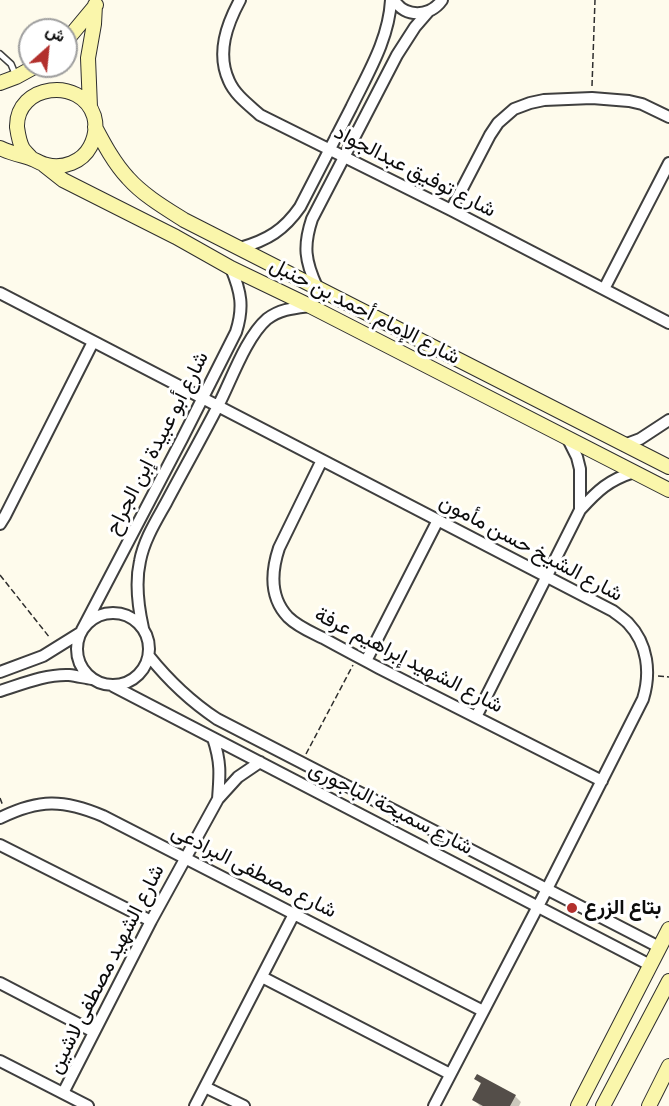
<!DOCTYPE html>
<meta charset="utf-8">
<style>
body{margin:0}
#map{position:relative;width:669px;height:1106px;overflow:hidden;background:#fefbec;font-family:"Crimson Pro",Vazirmatn,serif}
canvas{display:block}
.north{position:absolute;left:18px;top:18px;width:60px;height:60px;box-sizing:border-box;background:#fff;border:2px solid #9e9e9e;border-radius:50%;rotate:27deg;font-size:16px;font-weight:700;line-height:24px;text-align:center;color:#0c0c0c}
.north::after{content:'';display:block;margin:auto;width:21px;height:27px;background:#b2302d;clip-path:polygon(50% 0,100% 100%,50% 72%,0 100%)}
</style>
<div id="map">
<canvas width="669" height="1106"></canvas>
<div class="north">ش</div>
</div>
<script>
const c = document.querySelector('canvas').getContext('2d');
c.lineJoin = 'round';
function fillPath(path, color) { c.fillStyle = color; c.fill(path, 'evenodd'); }
function trace(path, color, width, dash) { c.strokeStyle = color; c.lineWidth = width; c.lineCap = dash ? 'butt' : 'round'; c.setLineDash(dash || []); c.stroke(path); }
function write(font, color, halo, rows, align = 'center') {
  c.font = font + ' "Crimson Pro",Vazirmatn,serif'; c.lineWidth = 6; c.setLineDash([]); c.textBaseline = 'middle'; c.strokeStyle = halo; c.fillStyle = color; for (const [text, x, y, turn = 0] of rows) {
    c.save(); c.translate(x, y); c.rotate((+turn || 0) * Math.PI / 180); c.textAlign = isNaN(turn) ? turn : align; if (halo) c.strokeText(text, 0, 0); c.fillText(text, 0, 0); c.restore();
  }
}
const shadow = new Path2D(`
 M 476,1079 L 515,1096 L 521,1102 L 519,1106 L 480,1106 L 474,1100 L 482,1085 Z`);
const building = new Path2D(`
 M 477,1074 L 516,1095 L 510,1106 L 483,1106 L 472,1100 L 481,1083 L 474,1079 Z`);
const path = new Path2D(`
 M 592,86 L 595,0
 M 0,575 L 50,638
 M 658,676 L 669,677
 M 306,754 L 353,665
 M 0,798 L 3,806`);
const lane = new Path2D(`
 M 0,54 L 11,64 L 16,76`);
const street = new Path2D(`
 M 240,0 C 227,24 216,53 229,81 C 235,95 249,105 260,115 L 451,210 L 669,323
 M 394,0 C 405,18 430,17 442,0
 M 451,210 L 490,135 L 498,123 L 514,109 L 530,103 L 544,100 L 592,98 L 629,101 L 642,104 L 669,117
 M 240,248 C 268,240 284,230 300,207 C 317,174 334,141 351,108 C 368,73 389,39 391,0
 M 317,287 C 305,261 303,246 312,219 L 397,55 L 415,27 L 428,12
 M 604,289 L 669,163
 M 0,293 L 613,611 C 618,615 624,619 628,623 C 648,644 651,673 643,699 L 547,889 L 434,1106
 M 568,439 L 577,457 L 580,469 L 580,510
 M 624,445 L 640,439 L 669,420
 M 322,460 L 279,548 C 271,572 270,598 288,617 C 298,627 311,632 323,638 C 341,648 360,658 379,668 C 454,706 528,744 602,781
 M 0,524 L 5,516 L 93,342
 M77 649a36 36 0 1 1 72 0a36 36 0 1 1-72 0Z
 M 143,628 C 138,606 135,583 140,561 C 144,540 156,521 166,503 C 183,471 201,439 218,406 C 231,381 246,337 267,319 C 280,309 294,308 310,306
 M 82,630 L 182,439 L 236,332 C 244,307 241,292 231,268
 M 149,656 C 169,681 190,701 217,719 L 659,947
 M 366,661 L 438,520
 M 0,672 L 43,656 L 80,633
 M 113,686 L 650,965
 M 0,691 C 22,684 46,674 69,675 C 77,676 85,678 92,679
 M 476,717 L 580,510 C 598,490 609,480 634,472
 M 213,738 C 221,762 220,774 218,799
 M 0,818 C 39,799 63,799 103,816 L 483,1011
 M 0,845 L 151,921
 M 262,977 L 450,1074
 M 0,983 L 94,1032
 M 0,1061 L 88,1106
 M 205,1087 L 244,1106
 M 63,1093 L 151,921 L 218,799 L 238,777 L 260,762
 M 195,1106 L 294,914`);
const secondary = new Path2D(`
 M 66,41 L 96,5
 M 0,83 L 16,77 L 36,66
 M 90,107 L 88,58 L 94,24 L 95,5
 M 95,127 C 104,144 114,163 128,178 C 143,195 165,208 184,220 L 669,467
 M 0,148 C 10,153 20,155 30,158 C 36,160 41,164 47,165 C 63,169 82,162 90,147 C 95,138 97,127 94,116 C 81,76 16,84 17,127 C 18,134 19,142 23,149 C 25,152 29,155 32,159
 M 44,165 L 63,180 L 176,237 L 231,268 L 310,306 L 669,490
 M 578,1106 L 669,929
 M 603,1106 L 669,981
 M 649,1106 L 669,1066`);
const markers = [
 [572,908,6,"#b2302d"]
];
const streetNames = [
 ["شارع توفيق عبدالجواد",415,171,27],
 ["شارع الإمام أحمد بن حنبل",365,311,27],
 ["شارع أبو عبيدة إبن الجراح",157,443,-63],
 ["شارع الشيخ حسن مأمون",531,548,28],
 ["شارع الشهيد إبراهيم عرفة",409,660,27],
 ["شارع سميحة الباجورى",391,808,27],
 ["شارع مصطفى البرادعى",254,871,27],
 ["شارع الشهيد مصطفى لاشين",106,969,-63]
];
const poiNames = [
 ["بتاع الزرع",584,908]
];
fillPath(shadow, '#0003');
fillPath(building, '#544e49');
trace(lane, '#3f3f3f', 8);
trace(street, '#3f3f3f', 14);
trace(secondary, '#2e2e2e', 16);
trace(path, '#2e2e2e', 1.5, [6, 3]);
trace(lane, '#fff', 5);
trace(street, '#fff', 10);
trace(secondary, '#faf6ab', 14);
for (const [x, y, r, color] of markers) { const dot = new Path2D(); dot.arc(x, y, r, 0, 2 * Math.PI); c.fillStyle = color; c.fill(dot); trace(dot, '#fff', 2); }
write('21px', '#0c0c0c', '#fff', streetNames);
write('bold 21px', '#0c0c0c', '#fff', poiNames, 'left');
</script>
